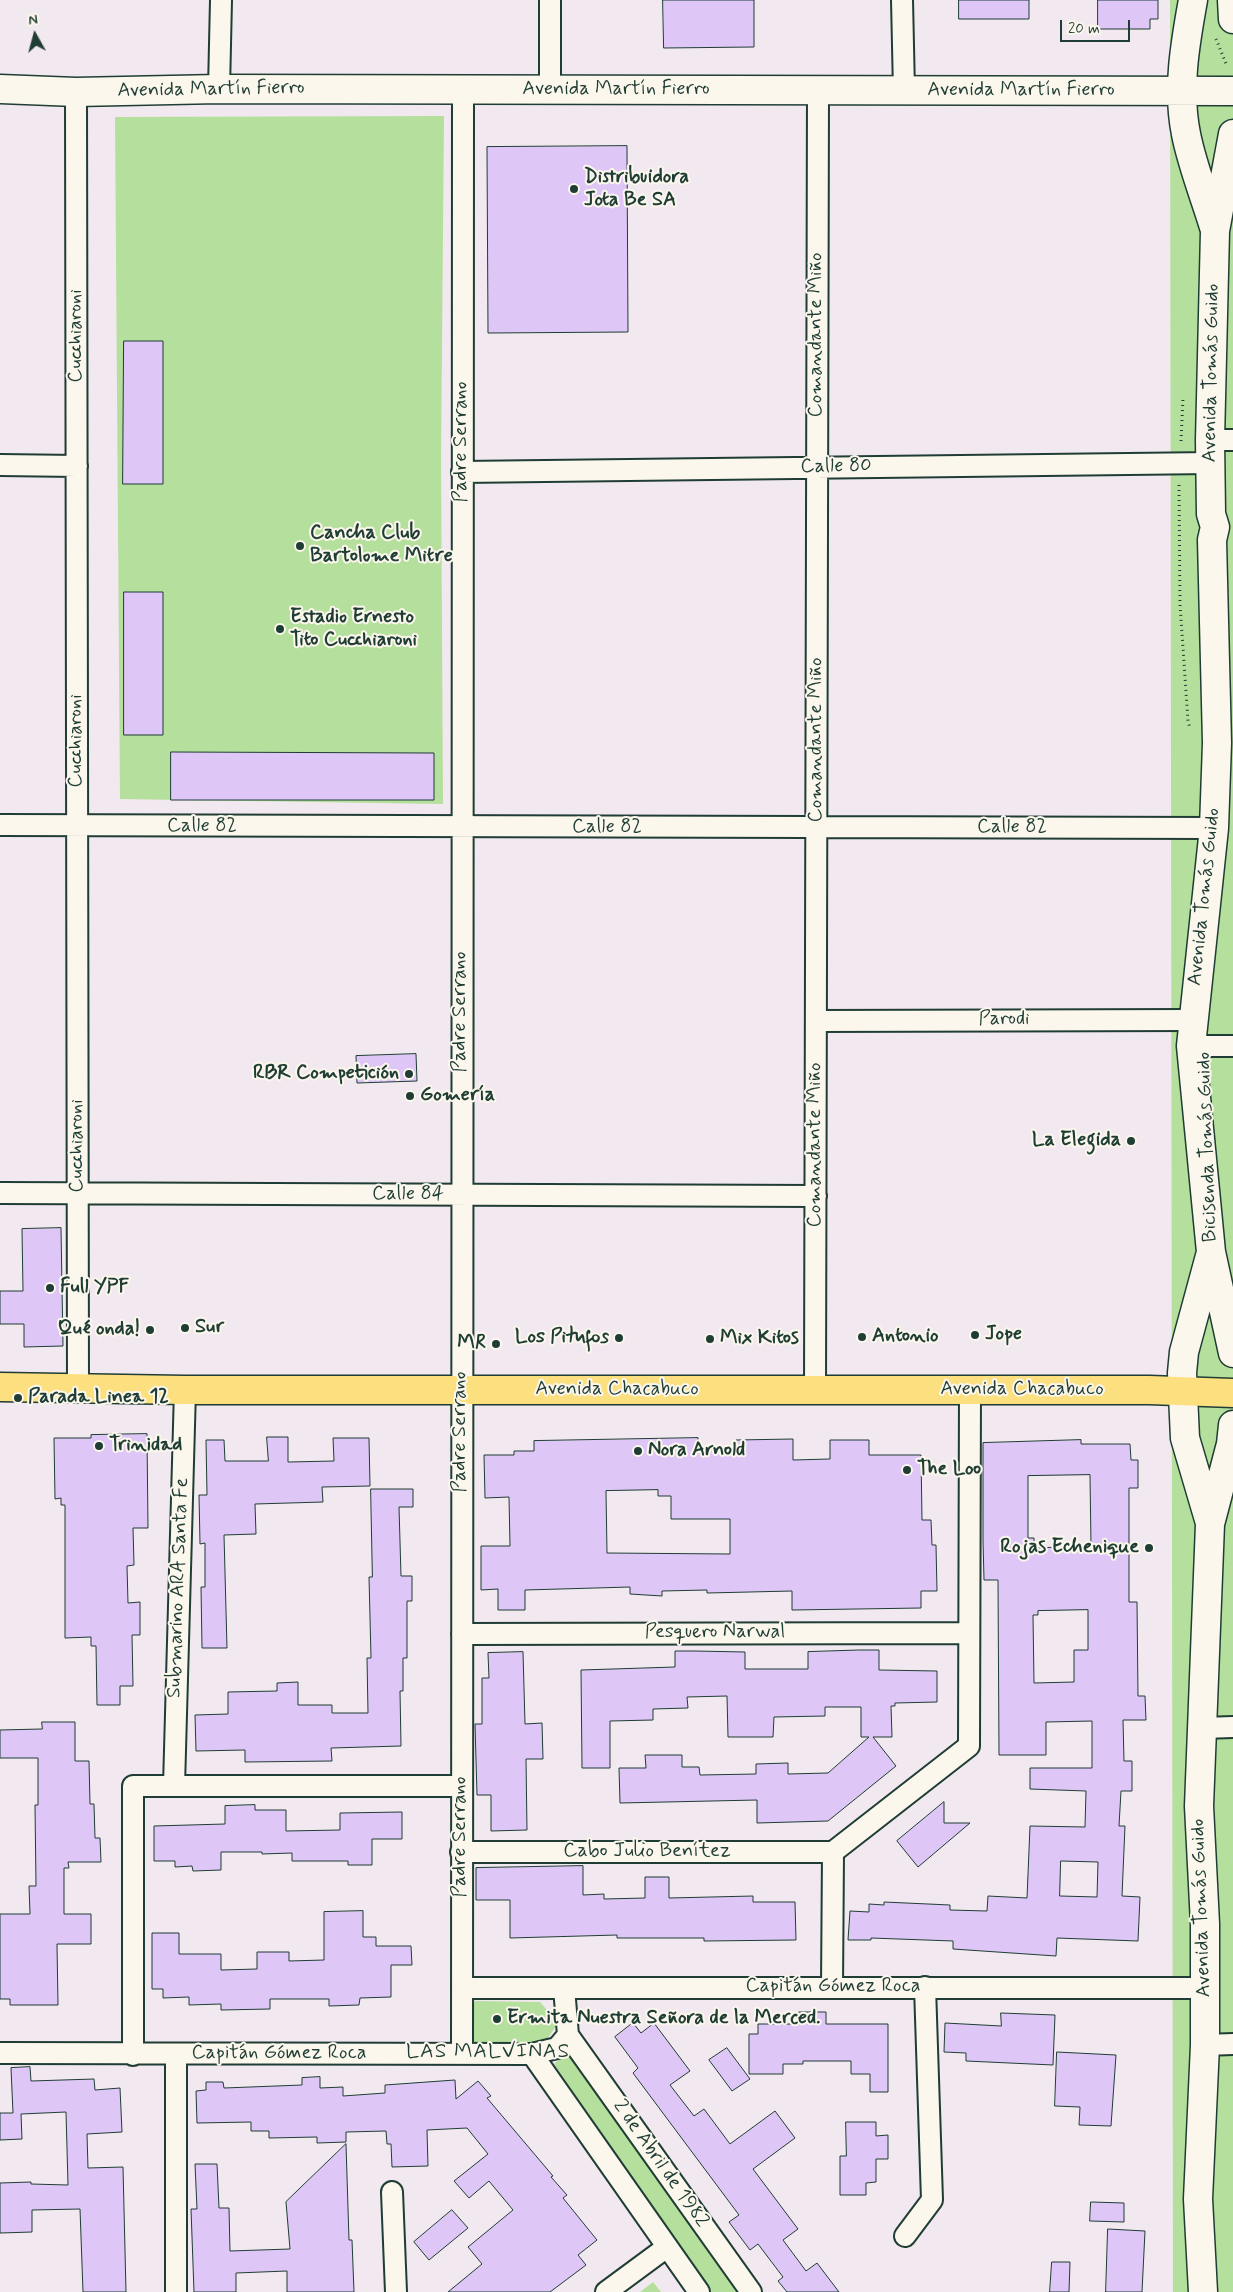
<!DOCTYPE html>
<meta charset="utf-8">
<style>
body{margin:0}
#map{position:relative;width:1233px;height:2292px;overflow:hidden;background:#f2e8ef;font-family:Mynerve,sans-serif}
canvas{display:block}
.north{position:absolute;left:10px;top:10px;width:50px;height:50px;-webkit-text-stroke:4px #fbf7ec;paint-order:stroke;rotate:353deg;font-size:14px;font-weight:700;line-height:20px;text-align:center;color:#1f3d34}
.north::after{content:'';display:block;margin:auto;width:18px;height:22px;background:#1f3d34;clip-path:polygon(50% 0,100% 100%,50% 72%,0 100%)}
.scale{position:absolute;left:1060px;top:20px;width:70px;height:22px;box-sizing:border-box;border:2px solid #1f3d34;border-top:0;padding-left:6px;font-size:15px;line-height:18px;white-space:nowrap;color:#1f3d34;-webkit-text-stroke:4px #fbf7ec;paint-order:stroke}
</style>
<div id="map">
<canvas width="1233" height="2292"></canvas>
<div class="north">N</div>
<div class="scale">20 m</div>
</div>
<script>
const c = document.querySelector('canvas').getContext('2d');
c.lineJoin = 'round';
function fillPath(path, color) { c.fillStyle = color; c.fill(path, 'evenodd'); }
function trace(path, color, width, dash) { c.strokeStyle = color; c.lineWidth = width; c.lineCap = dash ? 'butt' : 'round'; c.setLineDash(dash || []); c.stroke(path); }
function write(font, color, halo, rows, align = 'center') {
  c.font = font + ' Mynerve,sans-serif'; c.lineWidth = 4; c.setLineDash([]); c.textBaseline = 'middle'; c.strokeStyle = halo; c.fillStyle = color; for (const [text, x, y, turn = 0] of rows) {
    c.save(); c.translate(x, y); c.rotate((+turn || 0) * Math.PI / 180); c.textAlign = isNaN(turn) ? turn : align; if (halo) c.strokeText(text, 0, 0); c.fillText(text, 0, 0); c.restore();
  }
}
const green = new Path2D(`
 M 1170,0 L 1233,0 L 1233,2292 L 1173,2292 Z
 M 444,116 L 441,459 L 443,804 L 120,799 L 115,117 Z
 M 475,2001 L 540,2002 L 558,2023 L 544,2044 L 469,2043 L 462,2022 Z
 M 570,2051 L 740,2292 L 711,2292 L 554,2064 Z
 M 653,2282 L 661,2292 L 640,2292 Z`);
const building = new Path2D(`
 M 663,0 L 754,0 L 754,47 L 664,48 Z
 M 959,0 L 1029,0 L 1029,19 L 959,19 Z
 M 1098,0 L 1158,0 L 1158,19 L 1150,19 L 1150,29 L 1098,29 Z
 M 627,146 L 628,332 L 488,333 L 487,147 Z
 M 124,341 L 163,341 L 163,484 L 123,484 Z
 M 124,592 L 163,592 L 163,735 L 124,735 Z
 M 171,752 L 434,753 L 434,800 L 171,800 Z
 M 416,1054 L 417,1081 L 357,1083 L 356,1056 Z
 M 61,1228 L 63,1346 L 24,1347 L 24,1324 L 0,1324 L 0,1291 L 23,1291 L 22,1229 Z
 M 147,1434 L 148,1528 L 133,1528 L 134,1565 L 127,1566 L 128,1603 L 140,1602 L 140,1635 L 132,1635 L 133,1686 L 120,1686 L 120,1705 L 97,1705 L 96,1646 L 91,1646 L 91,1637 L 65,1638 L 65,1505 L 61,1505 L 61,1498 L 55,1499 L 54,1438 L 91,1438 L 91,1435 Z
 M 267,1437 L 288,1437 L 288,1462 L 334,1461 L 333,1438 L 369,1438 L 370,1486 L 322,1487 L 323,1502 L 255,1504 L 256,1534 L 224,1535 L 227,1648 L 202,1648 L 201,1587 L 205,1587 L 205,1543 L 200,1544 L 199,1495 L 207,1495 L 206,1440 L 224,1440 L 225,1461 L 268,1461 Z
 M 698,1438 L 698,1449 L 736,1448 L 736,1440 L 793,1439 L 793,1460 L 830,1459 L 830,1440 L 869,1440 L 869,1455 L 921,1455 L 922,1520 L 931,1520 L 932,1545 L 936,1545 L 937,1591 L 921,1591 L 921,1608 L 792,1610 L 792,1591 L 707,1593 L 707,1590 L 662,1591 L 662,1596 L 630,1594 L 630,1587 L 525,1590 L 525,1610 L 498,1610 L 498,1589 L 481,1590 L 481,1546 L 510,1546 L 509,1497 L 485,1498 L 484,1455 L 514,1455 L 514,1451 L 534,1451 L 534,1441 ZM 658,1490 L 658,1496 L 671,1496 L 671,1519 L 730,1519 L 730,1554 L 607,1553 L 606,1491 Z
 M 1081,1440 L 1081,1444 L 1130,1444 L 1131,1460 L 1138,1460 L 1138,1488 L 1129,1488 L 1129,1602 L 1137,1602 L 1138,1696 L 1145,1696 L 1146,1720 L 1123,1720 L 1124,1761 L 1132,1761 L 1132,1791 L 1121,1791 L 1119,1826 L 1125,1826 L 1122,1896 L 1140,1897 L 1138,1941 L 1057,1938 L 1056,1956 L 953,1949 L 953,1941 L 871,1938 L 871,1940 L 848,1940 L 850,1911 L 869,1912 L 869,1904 L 884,1905 L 884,1902 L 950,1905 L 950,1910 L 987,1911 L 988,1896 L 1027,1898 L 1030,1826 L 1085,1827 L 1086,1791 L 1030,1789 L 1030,1768 L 1092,1768 L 1092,1721 L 1046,1722 L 1046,1755 L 999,1755 L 998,1580 L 984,1580 L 983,1540 L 983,1443 ZM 1090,1475 L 1091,1546 L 1034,1548 L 1034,1538 L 1028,1538 L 1028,1476 ZM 1088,1610 L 1088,1650 L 1074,1650 L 1074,1682 L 1034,1683 L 1033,1615 L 1038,1615 L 1038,1611 ZM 1061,1861 L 1098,1862 L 1097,1897 L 1060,1896 Z
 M 371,1489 L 413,1489 L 413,1507 L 399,1507 L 401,1576 L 412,1576 L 412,1601 L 407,1601 L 407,1658 L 403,1658 L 403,1691 L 400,1691 L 401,1746 L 331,1748 L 332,1761 L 245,1762 L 245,1750 L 196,1751 L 195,1715 L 228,1714 L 228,1692 L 277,1691 L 277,1683 L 298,1682 L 298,1705 L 332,1705 L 332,1713 L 368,1713 L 367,1658 L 371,1658 L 369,1577 L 372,1577 Z
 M 859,1650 L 879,1650 L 879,1670 L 937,1671 L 937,1702 L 895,1703 L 895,1706 L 891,1706 L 892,1737 L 873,1737 L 896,1766 L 828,1821 L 757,1823 L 757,1800 L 620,1803 L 619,1768 L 646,1768 L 645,1755 L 682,1755 L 682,1767 L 699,1767 L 700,1775 L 756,1774 L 756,1764 L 788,1763 L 788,1774 L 828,1773 L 869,1737 L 861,1737 L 861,1707 L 825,1707 L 825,1716 L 774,1717 L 773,1737 L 728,1737 L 727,1696 L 687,1697 L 688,1708 L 653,1709 L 653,1720 L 610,1721 L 610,1768 L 582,1768 L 581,1670 L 675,1667 L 675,1651 L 695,1651 L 745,1652 L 745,1669 L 808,1669 L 808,1652 Z
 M 523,1652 L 525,1724 L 542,1723 L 543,1759 L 526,1759 L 527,1830 L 491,1831 L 491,1795 L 477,1795 L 475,1724 L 482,1724 L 482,1678 L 489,1678 L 488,1653 Z
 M 42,1722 L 75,1722 L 75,1761 L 89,1761 L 90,1804 L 94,1804 L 95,1838 L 100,1838 L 101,1862 L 68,1862 L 69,1868 L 64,1868 L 64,1914 L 91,1914 L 91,1944 L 57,1944 L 58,2005 L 10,2005 L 10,1999 L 0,1999 L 0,1914 L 30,1914 L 29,1886 L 36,1886 L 35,1805 L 38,1805 L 38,1758 L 0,1758 L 0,1730 L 42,1729 Z
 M 944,1802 L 944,1823 L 970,1823 L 918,1867 L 897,1841 Z
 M 255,1805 L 255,1810 L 286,1810 L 286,1831 L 340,1830 L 340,1813 L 402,1812 L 402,1839 L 372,1839 L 372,1865 L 348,1865 L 348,1861 L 292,1861 L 292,1853 L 262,1854 L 262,1852 L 221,1852 L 221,1870 L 193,1871 L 192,1866 L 175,1867 L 175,1861 L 154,1861 L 154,1826 L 225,1824 L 225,1806 Z
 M 583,1866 L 583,1895 L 604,1894 L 604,1899 L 645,1898 L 645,1877 L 669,1877 L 669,1898 L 753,1896 L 753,1902 L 795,1902 L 796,1940 L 704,1941 L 704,1938 L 617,1938 L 617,1935 L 510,1938 L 510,1900 L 476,1900 L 476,1868 Z
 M 363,1911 L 363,1937 L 376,1937 L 376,1946 L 411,1946 L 412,1965 L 391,1965 L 391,1997 L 360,1998 L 359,2005 L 329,2006 L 329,1999 L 270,1999 L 270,2009 L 221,2010 L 221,2004 L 189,2005 L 189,1997 L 163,1998 L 163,1989 L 152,1989 L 152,1933 L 179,1933 L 179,1954 L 221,1954 L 221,1970 L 257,1969 L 257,1952 L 289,1952 L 289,1961 L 324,1960 L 324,1912 Z
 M 799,2012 L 826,2012 L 826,2024 L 888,2024 L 888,2092 L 870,2092 L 870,2074 L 851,2074 L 851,2061 L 803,2061 L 803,2064 L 783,2064 L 783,2074 L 749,2074 L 749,2034 L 758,2034 L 758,2024 L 799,2024 Z
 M 1001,2013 L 1055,2015 L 1053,2065 L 966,2061 L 966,2053 L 944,2052 L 945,2023 L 1001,2026 Z
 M 633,2023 L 641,2033 L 654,2023 L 690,2071 L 670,2085 L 694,2116 L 704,2109 L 730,2144 L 775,2111 L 795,2138 L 753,2169 L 798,2229 L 783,2240 L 806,2271 L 817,2263 L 839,2292 L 787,2292 L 778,2281 L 783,2277 L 758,2244 L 750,2250 L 729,2222 L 739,2215 L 633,2073 L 638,2068 L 615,2037 Z
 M 727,2048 L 750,2079 L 732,2091 L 709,2060 Z
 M 1057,2052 L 1116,2055 L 1111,2126 L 1079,2125 L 1080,2107 L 1055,2106 Z
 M 30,2067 L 31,2081 L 94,2079 L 95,2090 L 120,2088 L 122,2132 L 87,2134 L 88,2168 L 123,2167 L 126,2292 L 83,2292 L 80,2209 L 32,2210 L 32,2232 L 0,2233 L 0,2183 L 31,2182 L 31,2184 L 68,2185 L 66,2112 L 21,2114 L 22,2139 L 0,2140 L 0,2113 L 13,2113 L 11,2068 Z
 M 320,2077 L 320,2088 L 343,2087 L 343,2096 L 385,2093 L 385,2085 L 455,2080 L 456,2099 L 478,2081 L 491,2096 L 487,2098 L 553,2176 L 551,2177 L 567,2195 L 563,2198 L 597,2240 L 578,2255 L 586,2265 L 550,2292 L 448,2292 L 482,2264 L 468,2247 L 513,2210 L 489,2181 L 469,2198 L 454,2181 L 488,2154 L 467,2128 L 427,2130 L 428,2166 L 392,2167 L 391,2144 L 387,2144 L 386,2131 L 346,2132 L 346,2142 L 317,2143 L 317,2137 L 269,2138 L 269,2131 L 251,2131 L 251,2122 L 197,2123 L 196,2091 L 206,2090 L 206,2082 L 223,2082 L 224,2088 L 302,2085 L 302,2078 Z
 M 846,2122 L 876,2122 L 876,2136 L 888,2135 L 888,2159 L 876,2159 L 876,2182 L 866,2183 L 866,2195 L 840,2195 L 840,2156 L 846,2156 Z
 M 346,2144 L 349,2240 L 352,2240 L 354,2292 L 287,2292 L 287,2271 L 236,2273 L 236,2292 L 194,2292 L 191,2209 L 197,2209 L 195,2164 L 217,2164 L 219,2208 L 229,2208 L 230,2251 L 290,2249 L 286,2202 Z
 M 1091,2202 L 1124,2203 L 1124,2222 L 1090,2221 Z
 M 452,2210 L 468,2228 L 429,2260 L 414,2242 Z
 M 1108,2229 L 1145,2231 L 1142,2292 L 1106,2292 Z
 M 1052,2262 L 1070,2262 L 1069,2292 L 1050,2292 Z`);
const path = new Path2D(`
 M 1216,39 L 1227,66
 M 1181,441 L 1183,398
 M 1179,485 L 1180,604 L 1188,721 L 1190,728`);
const street = new Path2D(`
 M 902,0 L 904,91
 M 219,89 L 221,0
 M 550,90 L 550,0
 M 76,92 L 78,1389
 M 1210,440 L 1233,440
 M 0,465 L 77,466
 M 462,472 L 1211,463
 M 0,825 L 1214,828
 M 816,1021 L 1192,1020
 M 1191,1046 L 1233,1046
 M 0,1193 L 816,1196
 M 815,1391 L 818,90
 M 462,1634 L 969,1633
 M 1202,1728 L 1233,1727
 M 174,1786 L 185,1390
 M 461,1852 L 833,1852
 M 832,1987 L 833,1852 L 969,1746 L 970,1390
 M 462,1988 L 1204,1988
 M 568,2035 L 751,2292
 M 1205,2045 L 1233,2044
 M 0,2053 L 532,2054 L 557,2048 L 568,2035 L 564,1988
 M 176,2054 L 176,2292
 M 462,2054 L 463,89
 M 532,2054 L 699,2292
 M 133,2055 L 133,1786 L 461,1786
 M 392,2192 L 396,2292
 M 905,2236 L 932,2200 L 925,1987
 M 606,2292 L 667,2247`);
const secondary = new Path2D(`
 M 1193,0 C 1185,44 1177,90 1186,134 C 1192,165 1205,197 1214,227
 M 1232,0 L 1233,19
 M 0,89 L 76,92 L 219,89 L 1233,91
 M 1233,134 L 1215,231 L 1210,440 L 1211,514 L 1215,527 L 1212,540 L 1217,743 L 1214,828 L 1191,1046 L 1211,1252 L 1233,1353
 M 1210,1523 L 1185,1438 L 1182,1373 L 1184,1352 L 1210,1256
 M 1203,2292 L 1198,2199 L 1205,2045 L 1205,1924 L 1199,1806 L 1210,1524 L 1231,1444 L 1233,1425`);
const primary = new Path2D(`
 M 0,1387 L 185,1390 L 1149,1390 L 1233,1393`);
const markers = [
 [574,189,5,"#1f3d34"],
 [300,546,5,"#1f3d34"],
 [280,629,5,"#1f3d34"],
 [409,1074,5,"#1f3d34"],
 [410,1096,5,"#1f3d34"],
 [1131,1141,5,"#1f3d34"],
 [50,1288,5,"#1f3d34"],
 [185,1328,5,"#1f3d34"],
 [150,1330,5,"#1f3d34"],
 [975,1335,5,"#1f3d34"],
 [862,1337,5,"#1f3d34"],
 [619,1338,5,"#1f3d34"],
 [710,1339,5,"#1f3d34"],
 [496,1344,5,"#1f3d34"],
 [18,1398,5,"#1f3d34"],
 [99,1446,5,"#1f3d34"],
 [638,1451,5,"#1f3d34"],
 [907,1470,5,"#1f3d34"],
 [1149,1548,5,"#1f3d34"],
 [497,2019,5,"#1f3d34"]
];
const streetNames = [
 ["Avenida Martín Fierro",211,90,-1],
 ["Avenida Martín Fierro",616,90],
 ["Avenida Martín Fierro",1021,91],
 ["Comandante Miño",817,335,-90],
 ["Cucchiaroni",77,336,-90],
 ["Avenida Tomás Guido",1212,373,-89],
 ["Padre Serrano",462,442,-90],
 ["Calle 80",836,467,-1],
 ["Comandante Miño",817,740,-90],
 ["Cucchiaroni",77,741,-90],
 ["Calle 82",202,827],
 ["Calle 82",607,828],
 ["Calle 82",1012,828],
 ["Avenida Tomás Guido",1205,897,-84],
 ["Padre Serrano",461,1012,-90],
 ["Parodi",1004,1020],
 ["Comandante Miño",816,1145,-90],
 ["Cucchiaroni",78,1146,-90],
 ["Bicisenda Tomás Guido",1208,1147,-92],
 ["Calle 84",408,1195],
 ["Avenida Chacabuco",617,1390],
 ["Avenida Chacabuco",1022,1390],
 ["Padre Serrano",461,1432,-90],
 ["Submarino ARA Santa Fe",179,1588,-88],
 ["Pesquero Narwal",715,1633],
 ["Padre Serrano",461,1837,-90],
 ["Cabo Julio Benítez",647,1852],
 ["Avenida Tomás Guido",1202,1908,-92],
 ["Capitán Gómez Roca",833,1987],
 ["Capitán Gómez Roca",279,2054],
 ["2 de Abril de 1982",660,2164,55]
];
const poiNames = [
 ["Distribuidora",584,178],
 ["Jota Be SA",584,201],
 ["Cancha Club",310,534],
 ["Bartolome Mitre",310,557],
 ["Estadio Ernesto",290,618],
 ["Tito Cucchiaroni",290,641],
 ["RBR Competición",399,1074,"right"],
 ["Gomería",420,1096],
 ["La Elegida",1121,1141,"right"],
 ["Full YPF",60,1288],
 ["Sur",195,1328],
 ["Qué onda!",140,1330,"right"],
 ["Jope",985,1335],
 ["Antonio",872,1337],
 ["Los Pitufos",609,1338,"right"],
 ["Mix Kitos",720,1339],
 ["MR",486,1344,"right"],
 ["Parada Linea 12",28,1398],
 ["Trinidad",109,1446],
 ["Nora Arnold",648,1451],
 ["The Loo",917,1470],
 ["Rojas Echenique",1139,1548,"right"],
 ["Ermita Nuestra Señora de la Merced.",507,2019]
];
const neighbourhoodNames = [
 ["LAS MALVINAS",488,2053]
];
fillPath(green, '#b5df9c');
fillPath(building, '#dec6f6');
trace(building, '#1f3d34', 1);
trace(street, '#1f3d34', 24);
trace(secondary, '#1f3d34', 31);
trace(primary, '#1f3d34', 31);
trace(path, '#1f3d34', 3, [1, 4]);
trace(street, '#fbf7ec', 20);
trace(secondary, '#fbf7ec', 28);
trace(primary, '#fce080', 28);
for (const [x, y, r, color] of markers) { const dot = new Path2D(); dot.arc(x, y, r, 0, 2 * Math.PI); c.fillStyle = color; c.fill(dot); trace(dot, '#fbf7ec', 2); }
write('20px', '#1f3d34', '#fbf7ec', streetNames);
write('bold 20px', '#1f3d34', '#fbf7ec', poiNames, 'left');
c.letterSpacing = '1px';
write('21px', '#1f3d34', '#fbf7ec', neighbourhoodNames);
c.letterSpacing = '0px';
</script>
